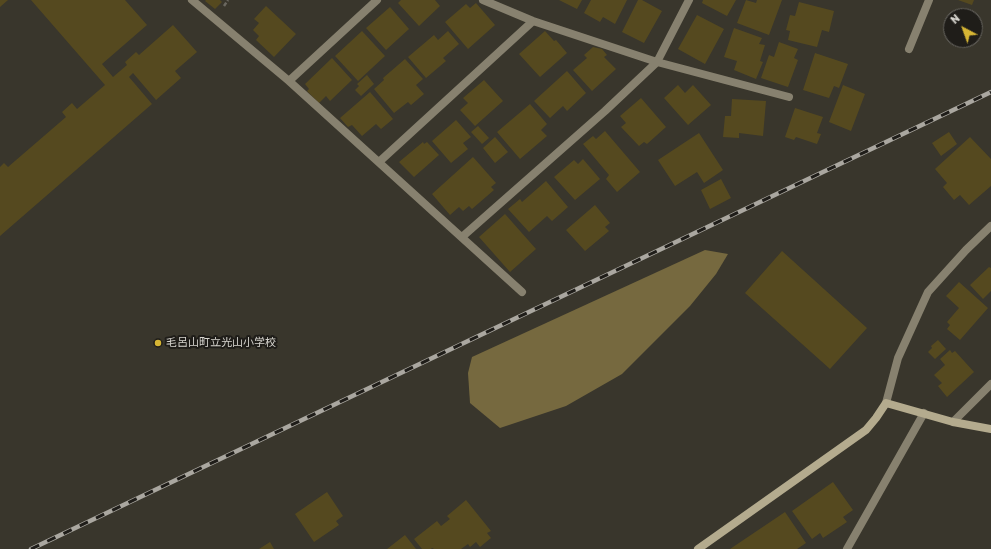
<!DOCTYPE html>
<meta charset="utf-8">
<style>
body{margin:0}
#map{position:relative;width:991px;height:549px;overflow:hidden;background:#39362c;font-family:Rubik,sans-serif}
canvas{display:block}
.north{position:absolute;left:943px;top:8px;width:40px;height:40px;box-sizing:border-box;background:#1f1d19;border:1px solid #686661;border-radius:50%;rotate:319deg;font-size:11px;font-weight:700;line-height:16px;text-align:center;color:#d6d4ce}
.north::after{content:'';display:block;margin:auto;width:14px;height:18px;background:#d6b534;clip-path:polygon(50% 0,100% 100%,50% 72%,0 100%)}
</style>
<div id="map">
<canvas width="991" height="549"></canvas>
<div class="north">N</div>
</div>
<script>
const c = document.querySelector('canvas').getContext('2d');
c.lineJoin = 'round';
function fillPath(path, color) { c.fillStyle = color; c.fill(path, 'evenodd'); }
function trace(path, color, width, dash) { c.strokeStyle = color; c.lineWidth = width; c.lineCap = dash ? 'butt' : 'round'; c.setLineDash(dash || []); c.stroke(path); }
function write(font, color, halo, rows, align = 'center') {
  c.font = font + ' Rubik,"Noto Sans JP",sans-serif'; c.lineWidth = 4; c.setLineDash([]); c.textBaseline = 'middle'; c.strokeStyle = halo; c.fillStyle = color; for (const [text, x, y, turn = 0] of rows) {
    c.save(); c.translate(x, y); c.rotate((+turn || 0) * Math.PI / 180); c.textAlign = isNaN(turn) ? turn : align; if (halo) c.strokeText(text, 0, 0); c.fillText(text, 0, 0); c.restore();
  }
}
const forest = new Path2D(`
 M 705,250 L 728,254 L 716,274 L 690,306 L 622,374 L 566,406 L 500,428 L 470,403 L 468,373 L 472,357 Z`);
const building = new Path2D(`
 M 0,0 L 8,0 L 0,7 Z
 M 31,0 L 125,0 L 147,25 L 102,64 L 113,77 L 127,65 L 125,62 L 136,52 L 139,55 L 173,25 L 197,52 L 175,71 L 181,78 L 156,100 L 133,73 L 129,77 L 152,104 L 0,236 L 0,167 L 4,163 L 8,167 L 66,117 L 62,112 L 72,103 L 77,109 L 105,85 Z
 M 206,0 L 220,0 L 222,2 L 215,9 L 205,1 Z
 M 401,0 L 435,0 L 440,6 L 419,26 L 398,3 Z
 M 559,0 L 582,0 L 577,9 Z
 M 591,0 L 627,0 L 615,24 L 603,17 L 600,22 L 584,13 Z
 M 638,0 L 642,0 L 662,11 L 644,43 L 622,32 Z
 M 703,0 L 736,0 L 727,16 L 702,3 Z
 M 746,0 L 756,3 L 757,0 L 782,0 L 769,35 L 737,23 Z
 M 958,0 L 974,0 L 972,5 Z
 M 799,2 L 834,11 L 829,32 L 822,30 L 817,47 L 788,40 L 790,31 L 786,30 L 790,15 L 795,16 Z
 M 476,3 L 495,25 L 468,49 L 445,22 L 466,4 L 470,8 Z
 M 266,6 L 296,34 L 274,57 L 256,40 L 259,36 L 253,30 L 259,23 L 254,19 Z
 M 390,7 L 409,29 L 386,50 L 366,28 Z
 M 697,15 L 724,29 L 705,64 L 678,49 Z
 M 734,28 L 762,38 L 759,44 L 765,45 L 760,61 L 763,62 L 756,79 L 734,70 L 737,61 L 724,57 Z
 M 362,31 L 385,56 L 358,81 L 335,56 Z
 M 448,31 L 459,44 L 443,58 L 446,61 L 426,78 L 408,57 L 434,35 L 438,40 Z
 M 545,31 L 554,41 L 556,40 L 567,53 L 540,77 L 519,54 Z
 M 779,42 L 798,49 L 794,58 L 798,60 L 788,87 L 761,78 L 769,55 L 774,57 Z
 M 593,47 L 602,49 L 607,55 L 604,57 L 616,69 L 592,91 L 573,70 L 587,58 L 584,55 Z
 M 815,53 L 848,64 L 839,88 L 834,86 L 829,98 L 803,90 Z
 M 332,58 L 352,80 L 330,101 L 326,96 L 319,103 L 307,91 L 309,89 L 305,84 Z
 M 405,59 L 423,79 L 416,85 L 424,94 L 411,105 L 408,102 L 394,113 L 374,89 L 384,80 L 383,78 Z
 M 567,71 L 586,93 L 567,111 L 563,106 L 550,118 L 534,101 Z
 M 367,75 L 374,84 L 361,96 L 355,90 L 359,86 L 357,84 Z
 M 484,80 L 503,101 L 475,126 L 460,110 L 468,103 L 463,98 Z
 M 678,85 L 685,93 L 693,85 L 711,105 L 688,125 L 664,98 Z
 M 843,85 L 865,94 L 851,131 L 829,122 Z
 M 370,92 L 393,119 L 381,129 L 376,124 L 362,136 L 352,125 L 348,127 L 340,118 Z
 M 641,98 L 666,127 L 647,144 L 644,142 L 639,146 L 621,127 L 626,123 L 620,116 Z
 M 732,99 L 766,101 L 763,136 L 739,133 L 739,138 L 723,137 L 725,116 L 731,116 Z
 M 530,104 L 547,124 L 541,130 L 547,136 L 520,159 L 497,132 Z
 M 795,108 L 823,117 L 817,133 L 821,134 L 817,144 L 796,137 L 794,140 L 785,137 Z
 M 456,120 L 471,137 L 463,143 L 468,149 L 451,163 L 432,141 Z
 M 478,126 L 489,138 L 482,144 L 471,132 Z
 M 605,131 L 640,172 L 617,192 L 606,179 L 609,175 L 583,144 L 593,136 L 596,139 Z
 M 949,132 L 957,144 L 941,156 L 932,143 Z
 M 699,133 L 723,170 L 704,183 L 697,172 L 675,186 L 658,160 Z
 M 495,137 L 508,152 L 495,163 L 483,148 Z
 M 970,137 L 991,159 L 991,186 L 969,205 L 960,195 L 954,200 L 943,187 L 947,183 L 935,169 Z
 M 423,142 L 424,144 L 427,142 L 439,155 L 414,177 L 399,162 Z
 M 473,157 L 496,183 L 491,187 L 494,190 L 472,209 L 469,206 L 463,211 L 459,207 L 450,215 L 432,194 Z
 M 583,159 L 600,179 L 575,200 L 554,177 L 574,160 L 578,164 Z
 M 721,179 L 731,198 L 710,209 L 701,190 Z
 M 546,181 L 568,207 L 552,221 L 547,216 L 529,232 L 508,209 L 520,199 L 522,202 Z
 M 595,205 L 610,223 L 605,227 L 609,231 L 585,251 L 566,230 Z
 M 505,214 L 536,249 L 510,272 L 479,237 Z
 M 782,251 L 867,328 L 830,369 L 745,293 Z
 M 989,267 L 991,268 L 991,291 L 983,299 L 970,285 Z
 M 959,282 L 988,308 L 960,340 L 947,329 L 950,325 L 947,322 L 959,308 L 946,296 Z
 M 938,340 L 946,349 L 935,359 L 928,352 L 932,348 L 931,346 Z
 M 950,350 L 952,353 L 955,351 L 974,372 L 947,397 L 938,386 L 942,383 L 934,375 L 945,365 L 940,359 Z
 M 833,482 L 853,510 L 843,517 L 847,522 L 823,538 L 820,533 L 812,539 L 792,511 Z
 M 327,492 L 343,516 L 336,521 L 339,525 L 314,542 L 295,514 Z
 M 466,500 L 491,531 L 487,533 L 491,538 L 480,547 L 476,542 L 470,547 L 468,544 L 461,549 L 434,549 L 432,548 L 431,549 L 422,549 L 414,539 L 437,521 L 441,526 L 450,519 L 447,516 Z
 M 785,512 L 806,543 L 797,549 L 730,549 Z
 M 405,535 L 416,549 L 387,549 Z
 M 270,542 L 274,549 L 259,549 Z`);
const path = new Path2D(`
 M 224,6 L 228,0`);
const lane = new Path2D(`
 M 909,49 L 929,0`);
const street = new Path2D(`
 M 192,0 L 289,81 L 522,292
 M 483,0 L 533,21 L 657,62 L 789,97
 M 289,81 L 377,0
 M 379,162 L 533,21
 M 462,237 L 605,111 L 657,62 L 689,0
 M 886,403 L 898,358 L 928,292 L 966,250 L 991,226
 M 953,422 L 991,384
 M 847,549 L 924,413`);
const secondary = new Path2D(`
 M 698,549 L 866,430 L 876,418 L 886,403 L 953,422 L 991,429`);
const rail = new Path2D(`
 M 31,549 L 991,92`);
const markers = [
 [158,343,4,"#d6b534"]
];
const poiNames = [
 ["毛呂山町立光山小学校",166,343]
];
fillPath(forest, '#76693f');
fillPath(building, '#55491f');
trace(path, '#6b6860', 2.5, [4, 2]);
trace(lane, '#87816f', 8);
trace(street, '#87816f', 8);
trace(secondary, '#b4ab8e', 8);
trace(rail, '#aaa7a0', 4.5);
trace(rail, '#1f1d19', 3, [9]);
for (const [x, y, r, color] of markers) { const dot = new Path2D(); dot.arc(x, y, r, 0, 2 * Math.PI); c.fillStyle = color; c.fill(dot); trace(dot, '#1f1d19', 1.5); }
write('11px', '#d6d4ce', '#1f1d19', poiNames, 'left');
</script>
